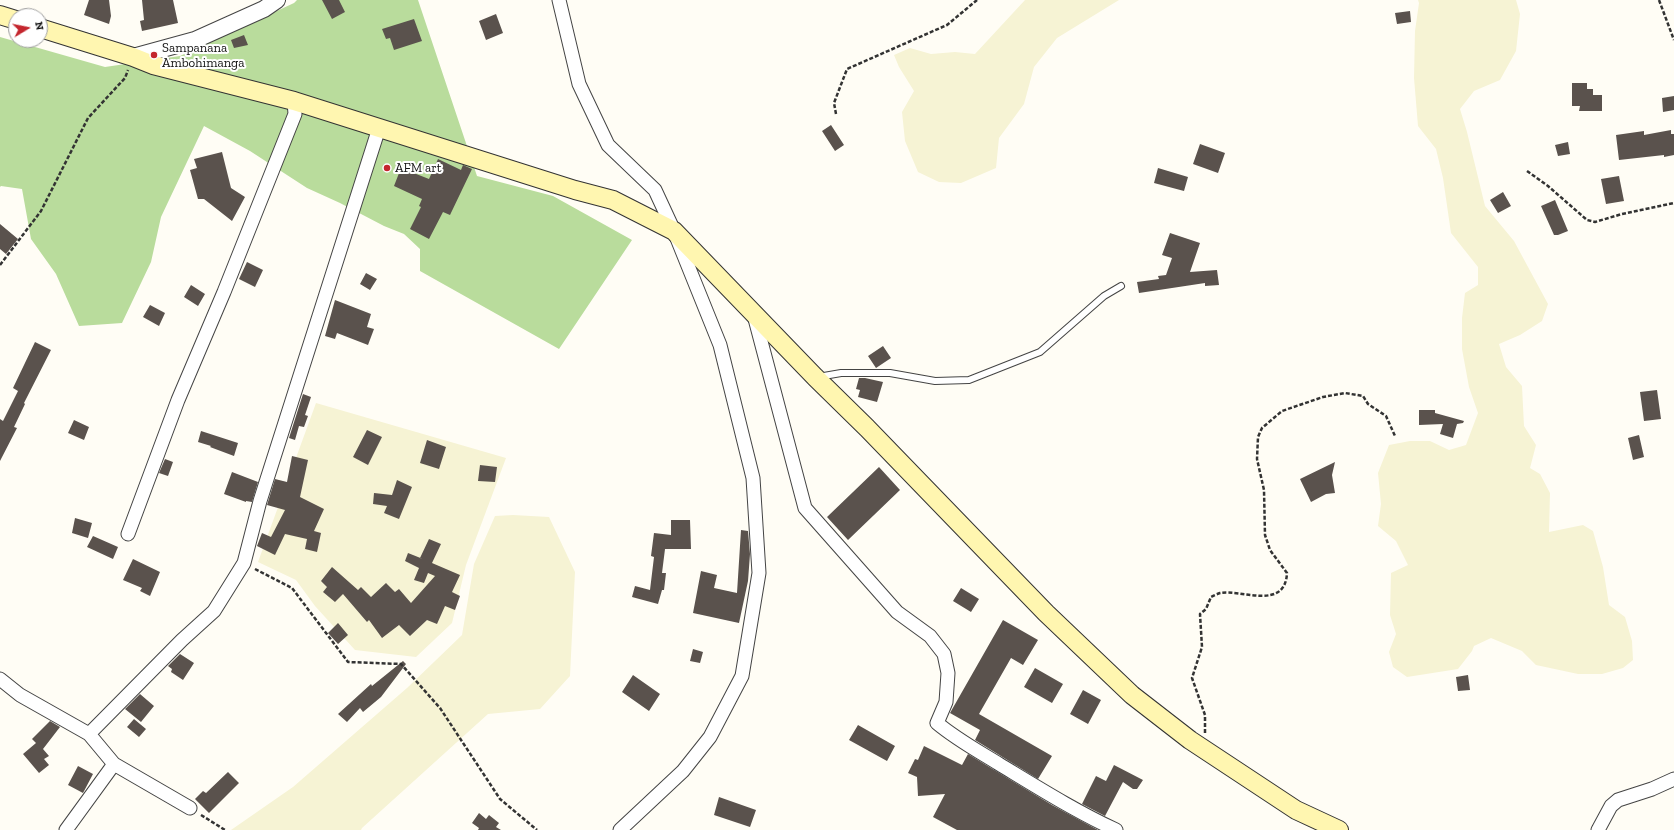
<!DOCTYPE html>
<style>
body{margin:0}
#map{position:relative;width:1674px;height:830px;overflow:hidden;background:#fffdf5;font-family:"Zilla Slab",serif}
canvas{display:block}
.north{position:absolute;left:8px;top:8px;width:40px;height:40px;box-sizing:border-box;background:#fff;border:1px solid #a0a0a0;border-radius:50%;rotate:80deg;font-size:11px;font-weight:700;line-height:16px;text-align:center;color:#111}
.north::after{content:'';display:block;margin:auto;width:14px;height:18px;background:#c4262e;clip-path:polygon(50% 0,100% 100%,50% 72%,0 100%)}
</style>
<div id="map">
<canvas width="1674" height="830"></canvas>
<div class="north">N</div>
</div>
<script>
const c = document.querySelector('canvas').getContext('2d');
c.lineJoin = 'round';
function fillPath(path, color) { c.fillStyle = color; c.fill(path, 'evenodd'); }
function trace(path, color, width, dash) { c.strokeStyle = color; c.lineWidth = width; c.lineCap = dash ? 'butt' : 'round'; c.setLineDash(dash || []); c.stroke(path); }
function write(font, color, halo, rows, align = 'center') {
  c.font = font + ' "Zilla Slab",serif'; c.lineWidth = 4; c.setLineDash([]); c.textBaseline = 'middle'; c.strokeStyle = halo; c.fillStyle = color; for (const [text, x, y, turn = 0] of rows) {
    c.save(); c.translate(x, y); c.rotate((+turn || 0) * Math.PI / 180); c.textAlign = isNaN(turn) ? turn : align; if (halo) c.strokeText(text, 0, 0); c.fillText(text, 0, 0); c.restore();
  }
}
const farmland = new Path2D(`
 M 1025,0 L 1119,0 L 1057,38 L 1034,67 L 1024,104 L 999,138 L 996,168 L 961,183 L 939,182 L 918,172 L 905,141 L 902,112 L 914,91 L 899,67 L 894,55 L 910,48 L 931,54 L 955,52 L 975,54 Z
 M 1418,0 L 1516,0 L 1520,14 L 1516,51 L 1500,80 L 1474,91 L 1460,109 L 1467,132 L 1485,206 L 1514,241 L 1548,304 L 1542,321 L 1520,335 L 1499,344 L 1506,367 L 1522,386 L 1524,426 L 1536,445 L 1530,468 L 1540,474 L 1550,493 L 1549,532 L 1583,525 L 1593,531 L 1603,567 L 1609,605 L 1625,617 L 1632,641 L 1633,660 L 1623,668 L 1602,674 L 1578,674 L 1536,665 L 1522,651 L 1491,638 L 1474,646 L 1472,651 L 1458,669 L 1407,677 L 1393,667 L 1389,652 L 1396,634 L 1390,615 L 1391,573 L 1408,565 L 1396,541 L 1378,526 L 1381,504 L 1378,473 L 1389,445 L 1410,441 L 1430,441 L 1449,450 L 1466,445 L 1478,413 L 1469,387 L 1462,349 L 1462,318 L 1465,293 L 1478,285 L 1478,267 L 1451,233 L 1443,178 L 1436,149 L 1418,126 L 1414,78 L 1415,31 L 1419,3 Z
 M 316,403 L 506,458 L 466,565 L 452,623 L 416,657 L 355,650 L 315,606 L 296,580 L 258,562 Z
 M 513,515 L 549,517 L 575,572 L 570,676 L 540,709 L 488,714 L 362,828 L 361,830 L 231,830 L 293,787 L 407,688 L 462,635 L 474,564 L 495,516 Z`);
const forest = new Path2D(`
 M 297,0 L 418,0 L 477,176 L 553,196 L 632,240 L 559,349 L 420,271 L 420,249 L 404,234 L 384,226 L 340,203 L 307,188 L 250,151 L 204,126 L 161,217 L 151,262 L 122,323 L 79,326 L 56,274 L 31,239 L 22,189 L 1,186 L 0,187 L 0,37 L 105,67 L 180,56 L 294,3 Z`);
const building = new Path2D(`
 M 89,0 L 109,0 L 111,16 L 109,24 L 84,15 Z
 M 142,0 L 173,0 L 178,23 L 142,31 L 140,21 L 144,20 Z
 M 322,0 L 339,0 L 345,12 L 332,19 Z
 M 1410,11 L 1411,22 L 1397,24 L 1395,13 Z
 M 496,14 L 503,33 L 486,40 L 479,21 Z
 M 414,19 L 422,41 L 394,50 L 390,38 L 386,39 L 382,29 Z
 M 244,35 L 248,45 L 234,48 L 231,40 Z
 M 1572,83 L 1587,83 L 1587,89 L 1593,89 L 1593,95 L 1602,95 L 1602,111 L 1579,111 L 1580,106 L 1572,106 Z
 M 1674,96 L 1674,110 L 1663,112 L 1662,98 Z
 M 831,125 L 844,145 L 835,151 L 822,131 Z
 M 1671,130 L 1671,134 L 1674,134 L 1674,155 L 1664,157 L 1664,155 L 1619,160 L 1616,135 L 1644,131 L 1644,135 Z
 M 1568,142 L 1570,154 L 1558,156 L 1555,145 Z
 M 1200,144 L 1225,153 L 1218,173 L 1193,164 Z
 M 222,152 L 231,188 L 245,197 L 232,221 L 204,199 L 198,199 L 190,170 L 197,168 L 194,159 Z
 M 438,159 L 461,170 L 463,165 L 472,169 L 450,215 L 443,212 L 429,239 L 410,229 L 421,207 L 419,206 L 422,199 L 394,186 L 401,168 L 429,179 Z
 M 1158,168 L 1188,177 L 1184,191 L 1154,183 Z
 M 1619,176 L 1624,201 L 1606,204 L 1601,179 Z
 M 1503,192 L 1511,206 L 1498,213 L 1490,200 Z
 M 1555,200 L 1568,231 L 1558,235 L 1554,235 L 1541,206 Z
 M 0,224 L 18,239 L 6,254 L 0,249 Z
 M 1170,233 L 1200,243 L 1190,272 L 1217,270 L 1219,285 L 1205,286 L 1205,283 L 1139,293 L 1137,282 L 1159,279 L 1158,276 L 1166,275 L 1172,258 L 1162,255 Z
 M 247,262 L 263,270 L 255,287 L 239,279 Z
 M 366,273 L 377,279 L 370,290 L 360,284 Z
 M 191,285 L 205,294 L 198,306 L 184,297 Z
 M 335,300 L 371,314 L 367,327 L 374,329 L 368,345 L 337,333 L 335,339 L 325,336 Z
 M 150,305 L 165,313 L 159,326 L 143,317 Z
 M 35,342 L 51,350 L 24,403 L 25,404 L 14,427 L 17,428 L 0,461 L 0,419 L 3,421 L 18,391 L 13,388 Z
 M 883,346 L 891,358 L 876,368 L 868,356 Z
 M 859,378 L 865,378 L 883,382 L 877,402 L 858,397 L 860,390 L 856,389 Z
 M 1657,390 L 1661,419 L 1644,421 L 1640,392 Z
 M 303,394 L 311,397 L 305,415 L 308,416 L 304,427 L 299,426 L 295,440 L 289,438 Z
 M 1419,410 L 1435,410 L 1435,413 L 1464,421 L 1463,423 L 1457,424 L 1453,438 L 1440,434 L 1443,424 L 1419,425 Z
 M 74,420 L 89,427 L 84,440 L 68,433 Z
 M 367,430 L 382,437 L 368,465 L 353,457 Z
 M 201,431 L 238,443 L 234,456 L 210,447 L 211,446 L 198,442 Z
 M 1639,435 L 1644,457 L 1633,460 L 1628,438 Z
 M 427,440 L 446,447 L 439,469 L 420,463 Z
 M 292,456 L 308,460 L 300,497 L 324,509 L 314,531 L 321,533 L 317,552 L 305,549 L 307,539 L 285,534 L 275,555 L 257,546 L 262,533 L 271,537 L 285,510 L 267,505 L 275,479 L 287,482 Z
 M 165,459 L 173,462 L 168,476 L 159,473 Z
 M 1335,462 L 1332,475 L 1335,493 L 1326,494 L 1311,502 L 1300,479 Z
 M 480,465 L 497,467 L 495,482 L 478,481 Z
 M 879,467 L 900,490 L 848,540 L 827,517 Z
 M 232,472 L 258,482 L 252,502 L 246,501 L 246,502 L 224,494 Z
 M 397,480 L 412,487 L 399,519 L 384,513 L 387,506 L 373,504 L 374,493 L 392,495 Z
 M 75,518 L 92,523 L 88,538 L 72,533 Z
 M 671,520 L 690,520 L 691,549 L 665,549 L 662,573 L 666,573 L 664,590 L 662,590 L 658,604 L 632,597 L 635,586 L 650,590 L 654,557 L 651,556 L 654,533 L 671,535 Z
 M 741,530 L 748,531 L 750,554 L 748,581 L 739,623 L 693,613 L 701,571 L 717,575 L 714,588 L 737,593 Z
 M 93,536 L 118,547 L 113,559 L 87,547 Z
 M 429,539 L 441,544 L 432,563 L 460,575 L 452,592 L 460,596 L 455,610 L 445,606 L 437,624 L 427,620 L 410,636 L 399,625 L 382,638 L 369,620 L 367,622 L 343,594 L 335,602 L 323,592 L 327,587 L 321,581 L 332,567 L 358,590 L 361,587 L 371,597 L 386,583 L 395,592 L 399,589 L 411,603 L 435,576 L 428,573 L 424,583 L 414,580 L 419,568 L 405,561 L 408,553 L 423,559 L 420,558 Z
 M 133,559 L 160,572 L 150,596 L 140,591 L 142,588 L 123,580 Z
 M 961,588 L 979,599 L 971,612 L 953,601 Z
 M 1003,620 L 1038,640 L 1023,665 L 1011,658 L 979,714 L 1052,756 L 1038,779 L 975,740 L 980,730 L 950,713 Z
 M 338,623 L 348,635 L 338,644 L 328,633 Z
 M 693,649 L 703,652 L 700,663 L 690,661 Z
 M 180,654 L 194,663 L 183,680 L 171,672 L 172,669 L 168,666 Z
 M 403,661 L 406,664 L 381,697 L 363,712 L 360,708 L 347,722 L 338,714 L 371,684 L 372,686 Z
 M 1035,668 L 1063,684 L 1052,703 L 1024,687 Z
 M 633,675 L 660,694 L 649,711 L 622,692 Z
 M 1468,675 L 1470,690 L 1458,691 L 1456,677 Z
 M 1083,690 L 1101,700 L 1088,724 L 1070,714 Z
 M 140,694 L 154,706 L 141,722 L 125,709 Z
 M 134,719 L 146,729 L 139,737 L 127,727 Z
 M 50,721 L 60,727 L 43,749 L 49,756 L 44,759 L 49,765 L 39,773 L 23,754 L 36,743 L 32,739 Z
 M 858,725 L 895,746 L 887,761 L 849,740 Z
 M 924,746 L 962,765 L 968,754 L 1052,805 L 1098,830 L 957,830 L 933,817 L 945,794 L 918,796 L 917,777 L 908,773 L 915,759 L 918,760 Z
 M 1114,765 L 1143,780 L 1137,789 L 1133,789 L 1123,782 L 1105,816 L 1082,804 L 1096,776 L 1106,781 Z
 M 78,766 L 93,774 L 83,793 L 68,785 Z
 M 228,772 L 239,783 L 209,813 L 195,799 L 203,791 L 206,793 Z
 M 719,797 L 756,810 L 750,827 L 714,815 Z
 M 479,813 L 486,819 L 489,815 L 499,823 L 496,827 L 501,830 L 478,830 L 479,828 L 472,823 Z`);
const path = new Path2D(`
 M 1659,0 L 1674,40
 M 836,114 L 834,103 L 847,69 L 947,25 L 977,0
 M 1527,171 L 1548,186 L 1587,220 L 1595,222 L 1622,214 L 1674,203
 M 0,265 L 41,211 L 88,118 L 125,78 L 128,70
 M 255,569 L 292,588 L 348,662 L 401,664 L 440,708 L 500,799 L 537,830
 M 1205,733 L 1205,715 L 1192,678 L 1202,647 L 1200,614 L 1206,609 L 1211,597 C 1213,596 1217,594 1220,593 C 1242,589 1285,611 1287,573 L 1270,550 L 1265,535 L 1264,490 L 1257,459 L 1258,437 L 1262,428 L 1282,411 L 1323,397 L 1345,393 L 1363,396 L 1368,404 L 1386,416 L 1395,436
 M 201,815 L 225,830`);
const service = new Path2D(`
 M 818,377 L 841,373 L 890,373 L 935,381 L 969,380 L 1040,352 L 1104,296 L 1121,286`);
const minor = new Path2D(`
 M 559,0 L 579,84 L 608,145 L 655,190 L 674,231 L 720,345 L 753,478 L 759,573 L 742,676 L 710,737 L 683,771 L 620,830
 M 754,315 L 805,508 L 897,612 L 930,636 L 944,654 L 948,673 L 946,702 L 937,723 C 956,739 978,751 999,764 C 1037,787 1075,811 1116,830
 M 128,534 L 178,400 L 224,292 L 295,114 L 294,101
 M 0,679 L 20,695 L 89,734 L 114,764 L 190,808
 M 89,734 L 182,640 L 214,611 L 244,563 L 260,501 L 379,128
 M 66,830 L 114,764
 M 1598,830 L 1611,806 L 1618,800 L 1652,789 L 1674,779`);
const tertiary = new Path2D(`
 M 133,57 L 195,40 L 264,9 L 277,0`);
const secondary = new Path2D(`
 M 0,15 L 16,20
 M 40,28 L 133,57 L 153,65 L 294,101 L 575,190 L 613,200 L 674,231 L 815,377 L 867,428 L 1046,613 L 1132,695 L 1190,740 L 1296,810 L 1339,830`);
const markers = [
 [154,55,4,"#c4262e"],
 [387,168,4,"#c4262e"]
];
const poiNames = [
 ["Sampanana",162,48],
 ["Ambohimanga",162,63],
 ["AFM art",395,168]
];
fillPath(farmland, '#f6f3d4');
fillPath(forest, '#b9dc9c');
fillPath(building, '#5a524d');
trace(service, '#444', 8);
trace(minor, '#444', 15);
trace(tertiary, '#444', 18);
trace(secondary, '#333', 20);
trace(path, '#333', 2.5, [4, 2]);
trace(service, '#fff', 6);
trace(minor, '#fff', 13);
trace(tertiary, '#fff', 16);
trace(secondary, '#fff6b0', 18);
for (const [x, y, r, color] of markers) { const dot = new Path2D(); dot.arc(x, y, r, 0, 2 * Math.PI); c.fillStyle = color; c.fill(dot); trace(dot, '#fff', 1.5); }
write('13px', '#111', '#fff', poiNames, 'left');
</script>
